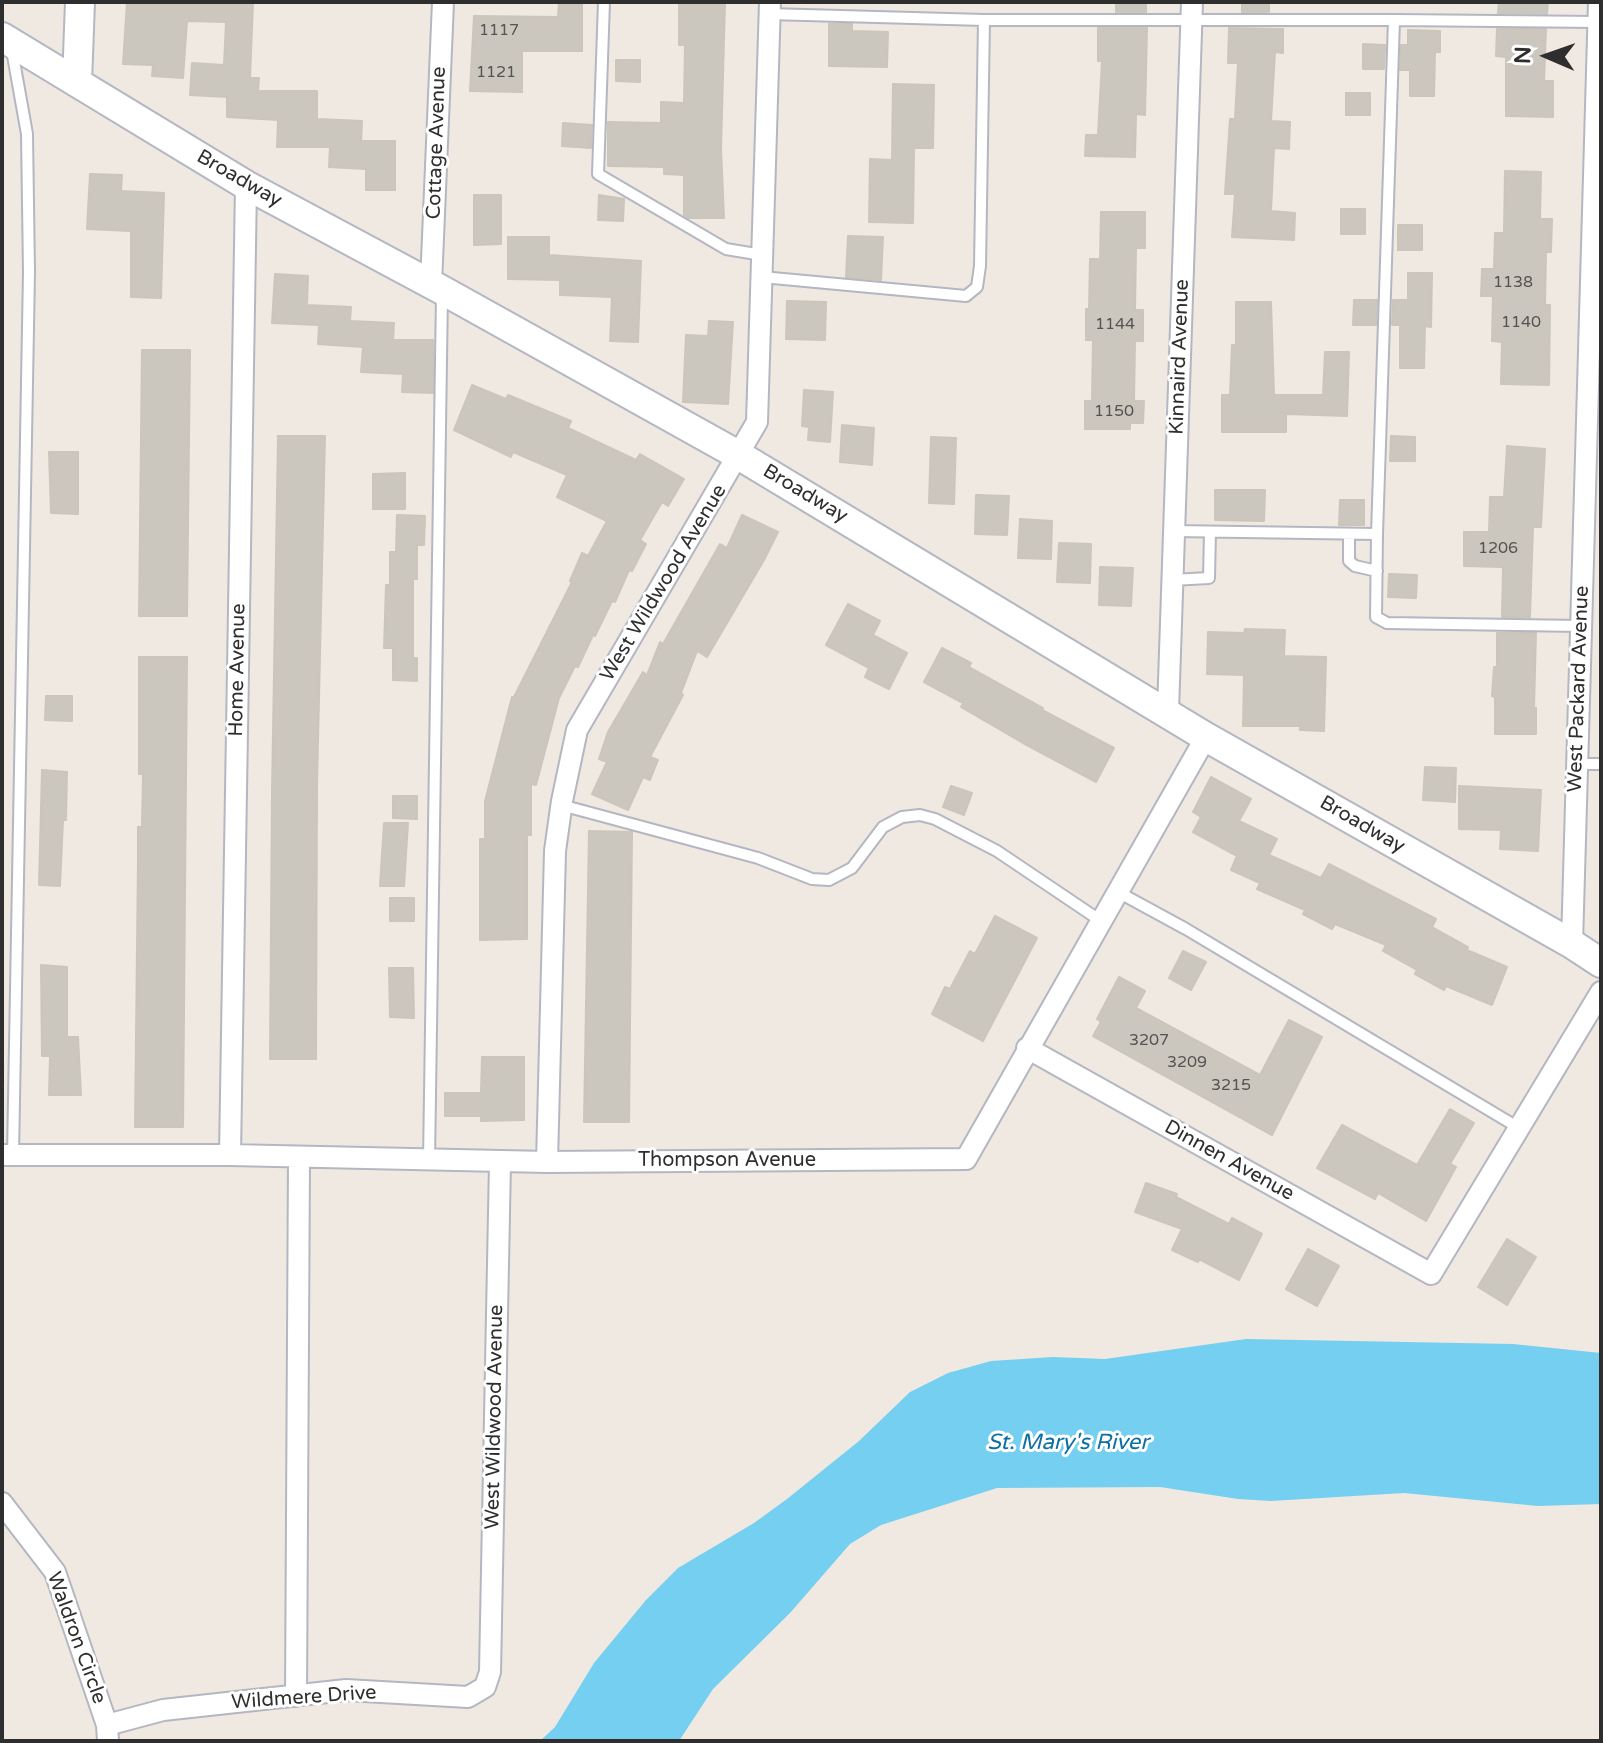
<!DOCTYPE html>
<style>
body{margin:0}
#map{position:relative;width:1603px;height:1743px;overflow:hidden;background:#efe9e1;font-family:"Varela Round",sans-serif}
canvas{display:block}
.frame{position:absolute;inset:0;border:4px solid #2e2e2e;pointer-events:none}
.north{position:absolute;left:1507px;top:16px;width:80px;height:80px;-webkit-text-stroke:6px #fff;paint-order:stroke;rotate:272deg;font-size:22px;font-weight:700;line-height:32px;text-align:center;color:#2e2e2e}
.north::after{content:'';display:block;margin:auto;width:28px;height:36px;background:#2e2e2e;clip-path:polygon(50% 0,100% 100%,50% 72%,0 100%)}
</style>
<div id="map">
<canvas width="1603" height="1743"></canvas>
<div class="frame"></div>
<div class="north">N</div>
</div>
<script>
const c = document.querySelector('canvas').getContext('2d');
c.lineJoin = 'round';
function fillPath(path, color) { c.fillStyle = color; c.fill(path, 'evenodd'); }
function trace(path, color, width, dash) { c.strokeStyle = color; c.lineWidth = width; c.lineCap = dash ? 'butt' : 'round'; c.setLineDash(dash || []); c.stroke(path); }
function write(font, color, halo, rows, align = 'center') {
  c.font = font + ' "Varela Round",sans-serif'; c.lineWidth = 6; c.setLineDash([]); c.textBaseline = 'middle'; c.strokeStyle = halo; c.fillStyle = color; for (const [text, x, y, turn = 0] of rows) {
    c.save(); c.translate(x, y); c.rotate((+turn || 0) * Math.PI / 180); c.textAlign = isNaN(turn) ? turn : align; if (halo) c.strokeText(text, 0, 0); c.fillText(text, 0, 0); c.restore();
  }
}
const water = new Path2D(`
 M 1246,1339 L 1513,1344 L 1601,1353 L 1601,1504 L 1538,1506 L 1404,1493 L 1271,1501 L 1238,1499 L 1160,1487 L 997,1488 L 881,1525 L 850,1544 L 790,1613 L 713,1689 L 679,1741 L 540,1741 L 555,1727 L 594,1663 L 646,1600 L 678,1568 L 754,1523 L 787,1499 L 859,1441 L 910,1392 L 948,1373 L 991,1361 L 1053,1357 L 1105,1359 Z`);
const building = new Path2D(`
 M 127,2 L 253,2 L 250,78 L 259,78 L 258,91 L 317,91 L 317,119 L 362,121 L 361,141 L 395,141 L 395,190 L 366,190 L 366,169 L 329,167 L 330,147 L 277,147 L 278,120 L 227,117 L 227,97 L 190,95 L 192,63 L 224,65 L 226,22 L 187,21 L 183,78 L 152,76 L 153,65 L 123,64 Z
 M 559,2 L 582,2 L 582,51 L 522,51 L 522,92 L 470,91 L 474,16 L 558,17 Z
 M 679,2 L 725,2 L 721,148 L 724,218 L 688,218 L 684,215 L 684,175 L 664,174 L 664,167 L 608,166 L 608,122 L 661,123 L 661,102 L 684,103 L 685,45 L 679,45 Z
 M 1116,2 L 1146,2 L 1146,12 L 1116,12 Z
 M 1242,2 L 1269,2 L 1269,12 L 1242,12 Z
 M 1499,2 L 1548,2 L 1547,14 L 1498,13 Z
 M 829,24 L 852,24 L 852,31 L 888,32 L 887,67 L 829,66 Z
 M 1098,28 L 1147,28 L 1145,115 L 1136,114 L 1135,157 L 1085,156 L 1086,135 L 1098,135 L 1102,61 L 1098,61 Z
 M 1229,28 L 1283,29 L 1283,53 L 1275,52 L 1271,121 L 1290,122 L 1289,149 L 1274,148 L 1271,211 L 1295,213 L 1294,240 L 1232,237 L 1235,194 L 1225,194 L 1230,119 L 1235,119 L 1238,63 L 1228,63 Z
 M 1497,29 L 1546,29 L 1544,81 L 1553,81 L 1553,117 L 1506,116 L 1506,57 L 1496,56 Z
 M 1408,30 L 1440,31 L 1440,52 L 1435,52 L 1434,96 L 1410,96 L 1410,70 L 1400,70 L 1401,45 L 1408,45 Z
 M 1363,44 L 1385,45 L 1384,69 L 1363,69 Z
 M 616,60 L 640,60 L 640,82 L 616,81 Z
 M 893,84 L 934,85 L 933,148 L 914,148 L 913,223 L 869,222 L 870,159 L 892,160 Z
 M 1346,93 L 1370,93 L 1370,115 L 1346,115 Z
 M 563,123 L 592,125 L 591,148 L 562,146 Z
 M 1505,171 L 1541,172 L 1540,219 L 1552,219 L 1551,252 L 1546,252 L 1545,305 L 1550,305 L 1549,385 L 1501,384 L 1502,342 L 1492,341 L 1493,296 L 1481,296 L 1482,269 L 1494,269 L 1495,233 L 1504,233 Z
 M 90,174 L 122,175 L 121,191 L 164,193 L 161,298 L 131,297 L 131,231 L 87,229 Z
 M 474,195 L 501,195 L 501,244 L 474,245 Z
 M 599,195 L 624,199 L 623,221 L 598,220 Z
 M 1341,209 L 1365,209 L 1365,234 L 1341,234 Z
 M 1101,212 L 1145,212 L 1145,248 L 1136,248 L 1135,310 L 1143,310 L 1143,341 L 1135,341 L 1134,401 L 1144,401 L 1143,423 L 1130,423 L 1130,429 L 1085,429 L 1085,401 L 1092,401 L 1093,340 L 1086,340 L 1086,309 L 1089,309 L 1090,259 L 1100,259 Z
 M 1398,225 L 1422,225 L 1422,250 L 1398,250 Z
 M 848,236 L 883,237 L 881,280 L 846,277 Z
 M 508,237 L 549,237 L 549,255 L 641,261 L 638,342 L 610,341 L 612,297 L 560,295 L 560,280 L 508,279 Z
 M 1408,273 L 1432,273 L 1431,327 L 1425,326 L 1424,368 L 1400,368 L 1400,325 L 1392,325 L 1393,300 L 1408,300 Z
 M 275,274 L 308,276 L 307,305 L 351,307 L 350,321 L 394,323 L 393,340 L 433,340 L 433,393 L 402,392 L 403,374 L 361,372 L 363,347 L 318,344 L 319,325 L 272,323 Z
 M 1354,300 L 1377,300 L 1376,325 L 1353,325 Z
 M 787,301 L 826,302 L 825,340 L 786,339 Z
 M 1236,302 L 1271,302 L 1274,395 L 1323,395 L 1325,352 L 1349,352 L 1347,416 L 1286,414 L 1286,432 L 1222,432 L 1222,395 L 1230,395 L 1232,345 L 1236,345 Z
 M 709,321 L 733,322 L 728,404 L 683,402 L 686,335 L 708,336 Z
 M 142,350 L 190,350 L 187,616 L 139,616 Z
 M 472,385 L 506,399 L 508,395 L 571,421 L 568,428 L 636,460 L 640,454 L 684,479 L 668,506 L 662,502 L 640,540 L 646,544 L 632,571 L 629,570 L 615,602 L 612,601 L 595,636 L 593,635 L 578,667 L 575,666 L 559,698 L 536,785 L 531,784 L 531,835 L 527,835 L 527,939 L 480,940 L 480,839 L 485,839 L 485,801 L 512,697 L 514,697 L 572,582 L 570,581 L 582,553 L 588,556 L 607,521 L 557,497 L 567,475 L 513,452 L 511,457 L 454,430 Z
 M 804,390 L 833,392 L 830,442 L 808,440 L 809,427 L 802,426 Z
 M 842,425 L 874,428 L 872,465 L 840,462 Z
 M 278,436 L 325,436 L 317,785 L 316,1059 L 270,1059 L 272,792 Z
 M 1391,436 L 1415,437 L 1415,461 L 1390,461 Z
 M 931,437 L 956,438 L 954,504 L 929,503 Z
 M 1507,446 L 1545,449 L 1541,527 L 1533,527 L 1530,617 L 1502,617 L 1503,567 L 1464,566 L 1464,532 L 1489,532 L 1490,497 L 1504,497 Z
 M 49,452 L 78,452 L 78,514 L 51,513 Z
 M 405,473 L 405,509 L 373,509 L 373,474 Z
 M 1215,490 L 1265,490 L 1264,521 L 1215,520 Z
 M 976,495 L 1009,496 L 1007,535 L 975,534 Z
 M 1340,500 L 1364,500 L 1364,525 L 1339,525 Z
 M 397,515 L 425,516 L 424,545 L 417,545 L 417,579 L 413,579 L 413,658 L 417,658 L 417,681 L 393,680 L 393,648 L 384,648 L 386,585 L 390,585 L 390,552 L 396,552 Z
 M 742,515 L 778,532 L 764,560 L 707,657 L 697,651 L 681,693 L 683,695 L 650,757 L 658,760 L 650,780 L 643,777 L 628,810 L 592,794 L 607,762 L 599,759 L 608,732 L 643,672 L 647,675 L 660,642 L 663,644 L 720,544 L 727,548 Z
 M 1020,519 L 1052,521 L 1051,559 L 1018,558 Z
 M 1059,543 L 1091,544 L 1090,583 L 1057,582 Z
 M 1100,567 L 1133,568 L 1131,606 L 1099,605 Z
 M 1389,574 L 1417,575 L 1416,598 L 1388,597 Z
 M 848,604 L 880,621 L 873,635 L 907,653 L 889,689 L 865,677 L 869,668 L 826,645 Z
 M 1245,629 L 1285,630 L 1284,656 L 1326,657 L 1324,731 L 1300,730 L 1300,726 L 1243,726 L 1244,675 L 1207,674 L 1208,632 L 1244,633 Z
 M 1497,633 L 1536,633 L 1534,708 L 1536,708 L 1536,734 L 1495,734 L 1495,697 L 1492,696 L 1494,667 L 1497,667 Z
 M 942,648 L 971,663 L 969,667 L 1043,708 L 1042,710 L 1114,748 L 1096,782 L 1023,743 L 961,707 L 963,703 L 924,682 Z
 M 139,657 L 187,657 L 183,1127 L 135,1127 L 138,860 L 138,827 L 142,827 L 143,774 L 139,774 Z
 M 46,696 L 72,696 L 72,721 L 45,720 Z
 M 1425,767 L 1456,768 L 1455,802 L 1423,800 Z
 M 42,770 L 67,772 L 66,820 L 63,820 L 60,886 L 39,885 Z
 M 1211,777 L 1251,799 L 1239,821 L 1277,839 L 1269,855 L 1321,878 L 1329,864 L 1436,919 L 1432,927 L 1468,947 L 1467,950 L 1507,967 L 1492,1005 L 1446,986 L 1444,990 L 1415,974 L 1417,970 L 1383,951 L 1386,945 L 1335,924 L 1332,929 L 1303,914 L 1305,910 L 1257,889 L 1260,883 L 1231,870 L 1237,856 L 1193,832 L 1201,817 L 1193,812 Z
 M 951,786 L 972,793 L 964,815 L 943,807 Z
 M 1459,786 L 1541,790 L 1538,851 L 1500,849 L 1501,830 L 1459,829 Z
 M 393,796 L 417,796 L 417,819 L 393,818 Z
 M 384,823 L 408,823 L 404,886 L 380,886 Z
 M 589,831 L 632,832 L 629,1122 L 584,1122 Z
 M 390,898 L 414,898 L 414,921 L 390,921 Z
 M 995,916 L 1037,938 L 983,1041 L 932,1014 L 945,987 L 950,989 L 970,951 L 975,954 Z
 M 1183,951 L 1206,962 L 1191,990 L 1169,978 Z
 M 41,965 L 67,967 L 67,1037 L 78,1037 L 81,1095 L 49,1095 L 50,1056 L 42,1056 Z
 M 389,968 L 413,968 L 414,1018 L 390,1017 Z
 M 1119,977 L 1145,991 L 1136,1008 L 1260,1075 L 1289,1020 L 1322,1037 L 1272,1135 L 1093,1036 L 1101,1022 L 1097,1019 Z
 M 482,1057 L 524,1057 L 524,1120 L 481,1121 L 481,1116 L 445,1116 L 445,1093 L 481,1093 Z
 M 1450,1109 L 1474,1123 L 1450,1164 L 1456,1167 L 1426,1221 L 1378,1193 L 1375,1199 L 1317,1168 L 1342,1125 L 1417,1165 Z
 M 1146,1183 L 1177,1194 L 1176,1197 L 1229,1224 L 1232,1218 L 1262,1234 L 1239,1280 L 1199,1259 L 1198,1262 L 1172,1250 L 1182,1229 L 1135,1212 Z
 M 1507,1239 L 1536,1257 L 1507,1305 L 1478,1287 Z
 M 1308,1249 L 1339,1266 L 1317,1306 L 1286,1289 Z`);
const lane = new Path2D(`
 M 604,2 L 598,174 L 726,249 L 762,255
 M 769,14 L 984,20 L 1394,20 L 1377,534 L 1174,531
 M 1394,20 L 1599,22
 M 12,50 L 27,134 L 29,272 L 13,1155
 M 762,277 L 966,296 L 977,287 L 980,266 L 984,20
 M 1349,534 L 1349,561 L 1355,566 L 1377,571
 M 1377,534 L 1376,617 L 1387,623 L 1581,626
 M 1172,580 L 1209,578 L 1210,532
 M 1577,764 L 1601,764
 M 561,805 L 758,858 L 812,879 L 829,880 L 852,868 L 883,827 L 902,817 L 920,815 L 935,819 L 997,851 L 1101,921
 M 1118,892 L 1186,929 L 1519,1128
 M 429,1160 L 442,294`);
const street = new Path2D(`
 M 431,284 L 443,2
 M 1168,711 L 1192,2
 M 1572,944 L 1599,2
 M 1027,1048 L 1431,1274 L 1601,992
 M 2,1155 L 230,1155 L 547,1162 L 966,1159 L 1206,737
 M 230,1155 L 246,185
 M 547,1162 L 555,851 L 562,801 L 577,730 L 757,422 L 770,2
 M 2,1503 L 55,1572 L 107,1725 L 108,1741
 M 296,1696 L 299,1157
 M 107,1725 L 163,1710 L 346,1690 L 468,1697 L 485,1687 L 490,1672 L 500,1162`);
const secondary = new Path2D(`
 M 2,37 L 246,185 L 442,290 L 740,456 L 1206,737 L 1572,944 L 1601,963
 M 77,82 L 80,2`);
const numberNames = [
 ["1117",499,31],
 ["1121",496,73],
 ["1138",1513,283],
 ["1140",1521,323],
 ["1144",1115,325],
 ["1150",1114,412],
 ["1206",1498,549],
 ["3207",1149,1041],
 ["3209",1187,1063],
 ["3215",1231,1086]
];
const streetNames = [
 ["Cottage Avenue",437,143,-88],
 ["Broadway",239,179,30],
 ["Kinnaird Avenue",1180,357,-88],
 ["Broadway",805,494,31],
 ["West Wildwood Avenue",664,583,-59],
 ["Home Avenue",238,670,-89],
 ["West Packard Avenue",1579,689,-88],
 ["Broadway",1362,825,30],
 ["Thompson Avenue",727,1161],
 ["Dinnen Avenue",1229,1161,29],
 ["West Wildwood Avenue",495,1417,-89],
 ["Waldron Circle",76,1638,70],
 ["Wildmere Drive",304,1698,-4]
];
const waterNames = [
 ["St. Mary's River",1068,1443]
];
fillPath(water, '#75cff0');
fillPath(building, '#cbc7bf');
trace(building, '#cbc5ba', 2);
trace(lane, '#b4b7c1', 14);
trace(street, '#b4b7c1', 24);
trace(secondary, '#b4b7c1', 32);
trace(lane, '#fff', 10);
trace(street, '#fff', 20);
trace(secondary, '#fff', 28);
write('16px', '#555452', null, numberNames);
write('20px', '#2e2e2e', '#fff', streetNames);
write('italic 22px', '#0d6fa3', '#fff', waterNames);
</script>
